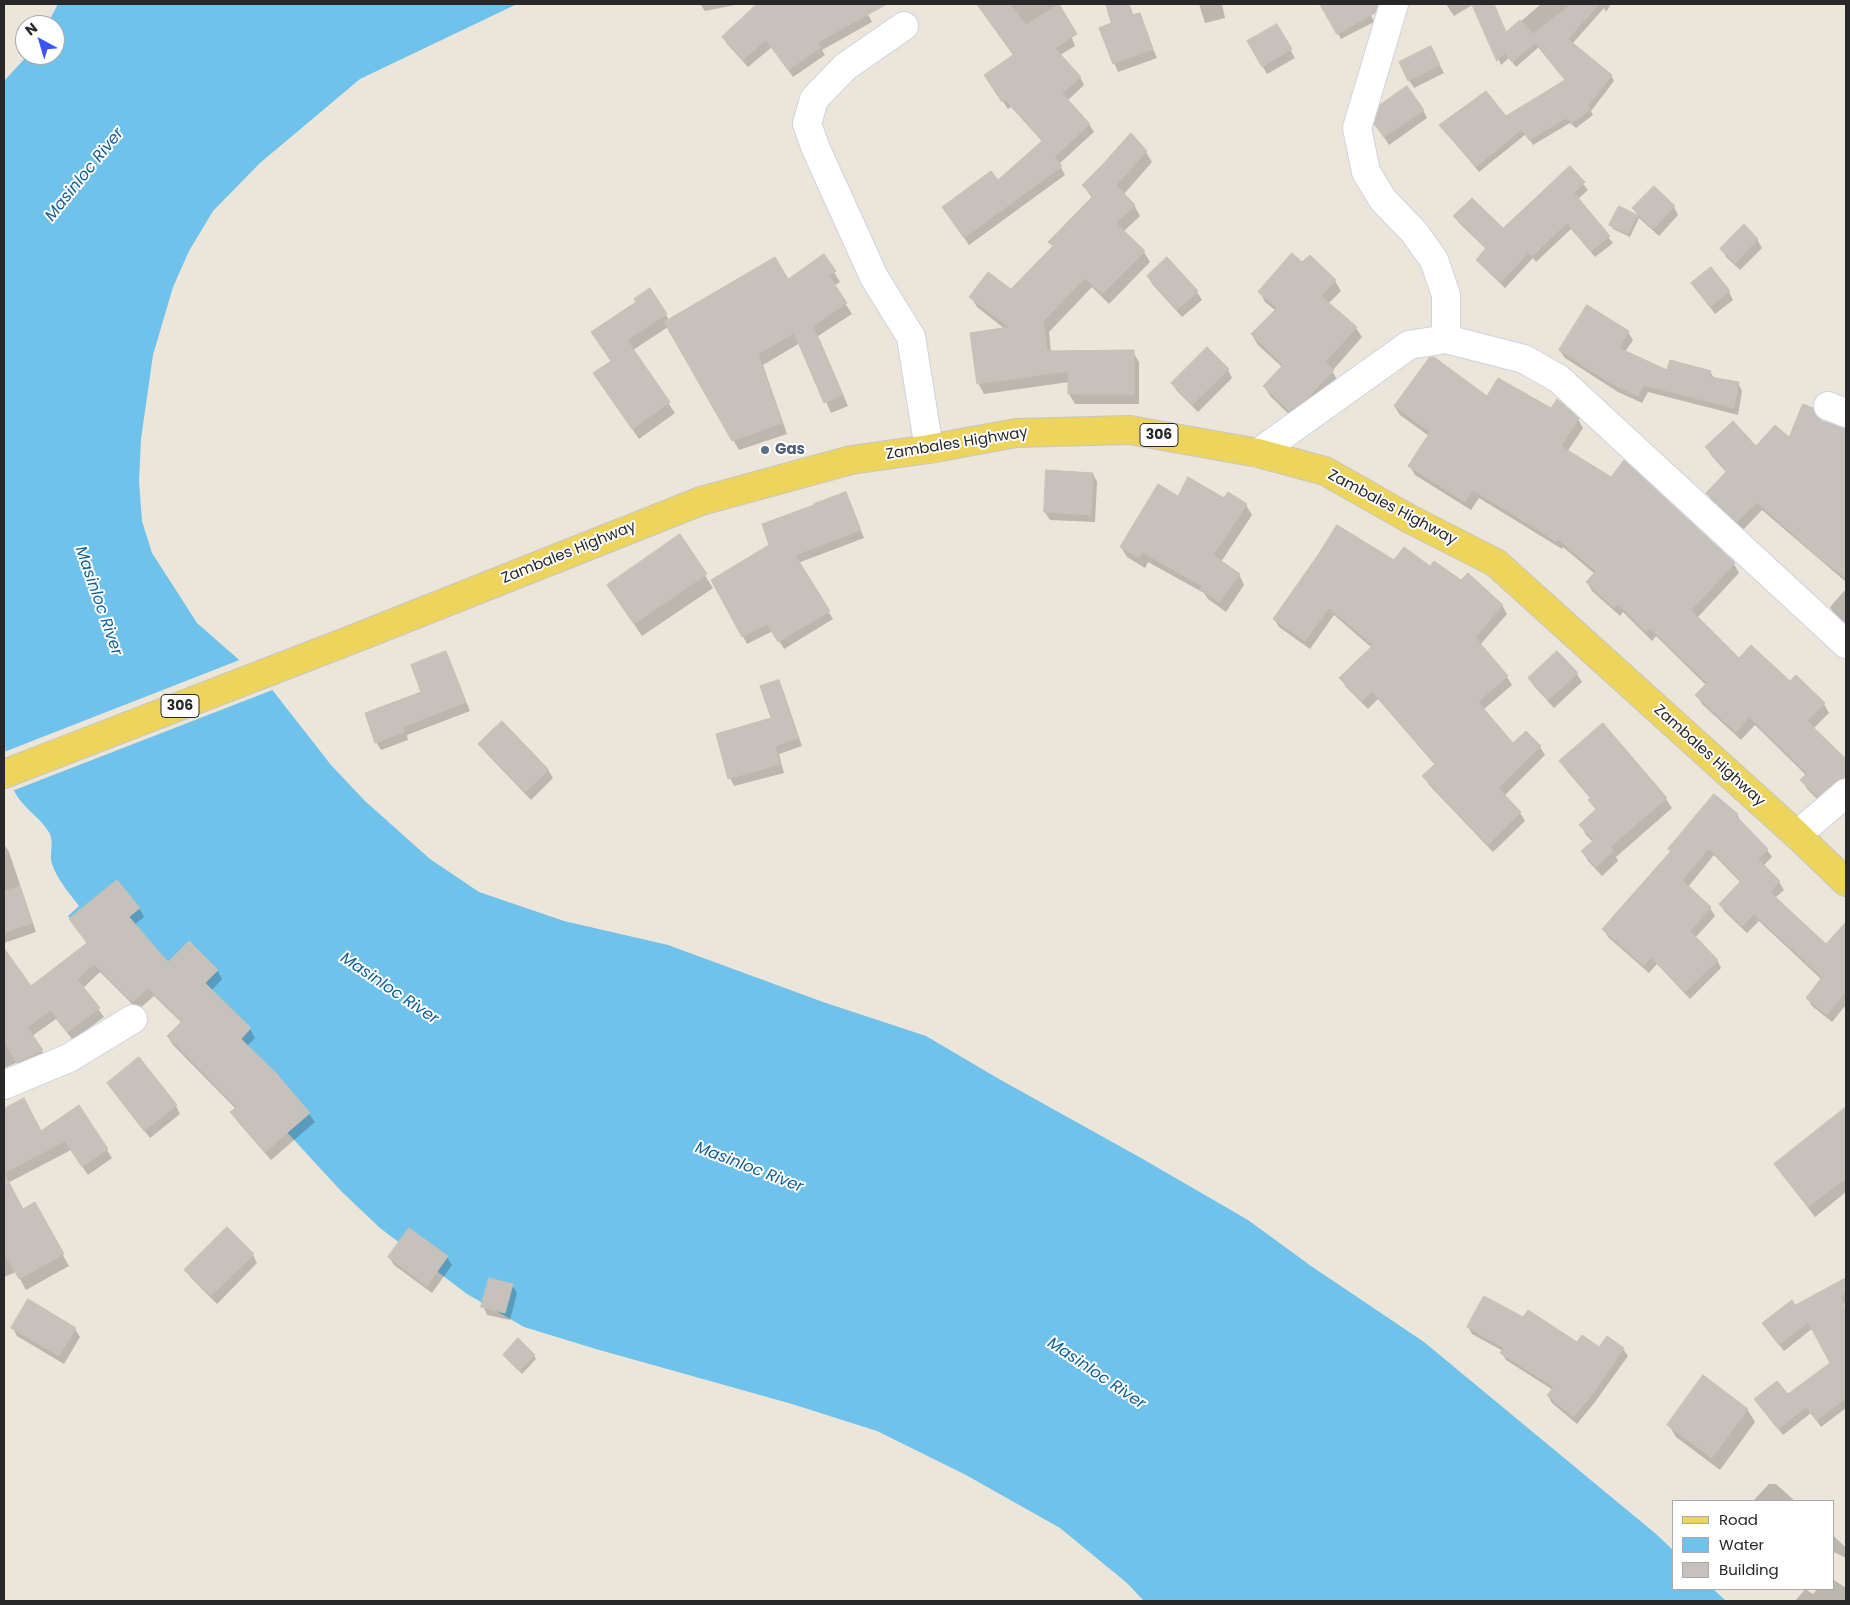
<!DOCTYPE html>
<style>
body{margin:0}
#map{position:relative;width:1850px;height:1605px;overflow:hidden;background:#ebe5da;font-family:Poppins,sans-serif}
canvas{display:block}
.frame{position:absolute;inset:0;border:5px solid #282828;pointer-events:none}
.legend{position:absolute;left:1672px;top:1500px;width:162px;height:90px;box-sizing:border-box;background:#fff;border:1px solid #a9a9a9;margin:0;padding:6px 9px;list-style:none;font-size:15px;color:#282828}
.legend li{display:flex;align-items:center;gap:10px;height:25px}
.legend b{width:25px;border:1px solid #a9a9a9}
.north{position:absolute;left:15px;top:15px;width:50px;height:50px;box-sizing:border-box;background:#fff;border:1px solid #a9a9a9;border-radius:50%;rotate:321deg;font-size:14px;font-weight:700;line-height:20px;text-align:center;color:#282828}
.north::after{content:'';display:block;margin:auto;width:18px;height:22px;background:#3d54f5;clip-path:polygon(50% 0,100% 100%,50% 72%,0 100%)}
</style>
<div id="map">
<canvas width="1850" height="1605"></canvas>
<div class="frame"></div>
<ul class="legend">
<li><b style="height:6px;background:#edd45d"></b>Road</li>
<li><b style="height:14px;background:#6fc2eb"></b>Water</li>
<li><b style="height:14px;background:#c6c1ba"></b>Building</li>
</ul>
<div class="north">N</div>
</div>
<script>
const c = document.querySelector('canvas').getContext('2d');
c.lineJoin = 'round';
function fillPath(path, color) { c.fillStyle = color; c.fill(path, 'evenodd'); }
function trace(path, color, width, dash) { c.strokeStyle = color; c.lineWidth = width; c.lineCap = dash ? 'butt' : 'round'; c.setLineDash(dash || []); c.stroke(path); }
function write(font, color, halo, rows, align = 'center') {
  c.font = font + ' Poppins,sans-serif'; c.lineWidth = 4; c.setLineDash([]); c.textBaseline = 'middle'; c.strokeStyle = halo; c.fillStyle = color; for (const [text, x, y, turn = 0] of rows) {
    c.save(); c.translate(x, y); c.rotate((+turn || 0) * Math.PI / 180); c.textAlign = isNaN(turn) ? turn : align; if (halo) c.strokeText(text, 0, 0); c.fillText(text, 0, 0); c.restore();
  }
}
const water = new Path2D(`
 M 58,4 L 517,4 L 360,79 L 260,163 L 213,211 L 189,251 L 173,287 L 153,355 L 141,439 L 139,481 L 142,521 L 152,553 L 197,623 L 270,687 L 331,765 L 365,801 L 430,859 L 479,892 L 564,921 L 668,945 L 823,1002 L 926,1036 L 999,1079 L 1141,1158 L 1248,1220 L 1311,1266 L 1424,1342 L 1656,1534 L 1674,1551 L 1674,1589 L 1713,1589 L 1726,1601 L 1144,1601 L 1127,1583 L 1060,1528 L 966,1475 L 877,1431 L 792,1404 L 596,1349 L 524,1327 L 467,1294 L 380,1228 L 341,1191 L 273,1117 L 168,993 L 83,934 L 68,916 L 79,906 C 70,894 57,879 52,864 C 49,854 54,844 50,834 C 42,819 26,810 17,796 C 2,773 5,721 4,693 L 4,81 L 28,55 L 55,55 L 55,25 L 47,25 Z`);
const pier = new Path2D(`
 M 242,659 L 275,689 L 12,791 L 7,778 L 4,752 Z`);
const shadow = new Path2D(`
 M 700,4 L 740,4 L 705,11 Z
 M 759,4 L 878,4 L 866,11 L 872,22 L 822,50 L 825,55 L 793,77 L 772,47 L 748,67 L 727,44 L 723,37 Z
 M 979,4 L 1057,4 L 1075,33 L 1071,35 L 1075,46 L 1060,55 L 1080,77 L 1084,85 L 1067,101 L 1089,124 L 1094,132 L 1059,164 L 1065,175 L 969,245 L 943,207 L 998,182 L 1043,142 L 1011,107 L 1008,109 L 991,83 L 1014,56 Z
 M 1199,4 L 1222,4 L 1225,18 L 1205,23 Z
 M 1322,4 L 1384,4 L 1370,13 L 1374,22 L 1341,39 Z
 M 1446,4 L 1494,4 L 1506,34 L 1541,4 L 1611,4 L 1606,12 L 1604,8 L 1572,44 L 1611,75 L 1614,81 L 1591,111 L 1593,115 L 1576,128 L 1570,123 L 1533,145 L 1526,134 L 1479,172 L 1441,126 L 1506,117 L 1566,81 L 1539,47 L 1516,67 L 1509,58 L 1501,65 L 1474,4 L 1454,16 Z
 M 1138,13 L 1157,58 L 1118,72 L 1100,29 L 1113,24 L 1112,20 Z
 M 1277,26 L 1295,58 L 1267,74 L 1249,42 Z
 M 1435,56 L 1444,73 L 1414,88 L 1409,80 Z
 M 1423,110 L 1427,118 L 1389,145 L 1381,133 Z
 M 1146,152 L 1152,162 L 1124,194 L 1134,205 L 1140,216 L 1123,232 L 1144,252 L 1150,262 L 1109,304 L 1092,287 L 1049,332 L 1051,352 L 1133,352 L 1139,362 L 1139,404 L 1075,404 L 1069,394 L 1069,382 L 984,394 L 978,383 L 1005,329 L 977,307 L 971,297 L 1011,291 L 1053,247 L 1050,242 L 1092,198 L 1083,185 Z
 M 1570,168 L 1588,190 L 1578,199 L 1613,243 L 1595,257 L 1571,229 L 1536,262 L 1533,258 L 1505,288 L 1482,266 L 1478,260 L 1487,250 L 1459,223 L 1455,217 L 1503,230 Z
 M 1674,207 L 1678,215 L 1659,236 L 1639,218 L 1630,237 L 1613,229 L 1611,225 L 1619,208 L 1638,217 L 1634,208 Z
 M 1757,239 L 1762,248 L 1740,270 L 1726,257 L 1722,249 Z
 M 1167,259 L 1197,292 L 1202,300 L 1182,317 L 1153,285 L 1148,277 Z
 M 1302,264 L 1335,281 L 1341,291 L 1328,304 L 1356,328 L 1362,337 L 1332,371 L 1338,381 L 1296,421 L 1270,396 L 1264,386 L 1282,367 L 1258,345 L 1252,335 L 1276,311 L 1265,302 L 1260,292 Z
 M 834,272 L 840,282 L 834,286 L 852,314 L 818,336 L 848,406 L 831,413 L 800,343 L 763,365 L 787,434 L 739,450 L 668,327 L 633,350 L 675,413 L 639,439 L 601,384 L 612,362 L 599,343 L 666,315 L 669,320 L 787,281 Z
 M 1698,291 L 1729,292 L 1733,300 L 1715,314 Z
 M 1628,332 L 1633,340 L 1625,352 L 1668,372 L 1710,372 L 1715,379 L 1738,383 L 1742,391 L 1738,415 L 1648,392 L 1642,403 L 1618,392 L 1565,358 L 1560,351 Z
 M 1228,370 L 1232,378 L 1198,412 L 1177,391 L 1172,383 Z
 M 1488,398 L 1552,410 L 1578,419 L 1583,428 L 1567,452 L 1611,478 L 1624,462 L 1734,564 L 1739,573 L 1697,618 L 1739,659 L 1790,683 L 1824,704 L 1829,713 L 1813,729 L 1846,761 L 1846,787 L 1823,805 L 1807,789 L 1802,780 L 1806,775 L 1755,725 L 1741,740 L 1702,704 L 1697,695 L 1706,685 L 1656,636 L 1652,641 L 1623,612 L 1620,616 L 1592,591 L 1587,582 L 1595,574 L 1563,547 L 1562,549 L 1479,498 L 1471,510 L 1415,475 L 1410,466 L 1429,436 L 1400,415 L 1395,407 Z
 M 1817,418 L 1821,421 L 1846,430 L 1846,582 L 1762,510 L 1743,530 L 1712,502 L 1708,494 L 1727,473 L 1711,455 L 1707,447 L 1756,448 L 1790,439 Z
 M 1093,474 L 1097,482 L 1095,522 L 1050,520 L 1045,512 Z
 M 846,493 L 864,538 L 798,563 L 833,619 L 784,649 L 773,631 L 747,644 L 713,580 L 771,546 Z
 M 1179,497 L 1224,499 L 1246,505 L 1252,515 L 1221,562 L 1239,574 L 1244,585 L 1226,612 L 1208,599 L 1204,593 L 1148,562 L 1145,568 L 1127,557 L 1121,547 Z
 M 680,536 L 713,588 L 642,636 L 608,586 Z
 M 1394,562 L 1431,568 L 1462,582 L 1502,605 L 1507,614 L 1480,645 L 1507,677 L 1512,685 L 1483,710 L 1513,745 L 1540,747 L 1545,755 L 1504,796 L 1520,813 L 1525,821 L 1493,852 L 1429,785 L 1424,776 L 1435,765 L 1378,699 L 1368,709 L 1346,687 L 1341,679 L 1372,648 L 1334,615 L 1310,649 L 1279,627 L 1274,619 Z
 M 1846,589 L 1846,626 L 1835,616 L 1830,607 Z
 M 446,653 L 470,711 L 407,735 L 408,740 L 381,750 L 376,742 L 423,693 Z
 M 1557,653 L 1577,674 L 1582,682 L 1554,708 L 1534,686 L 1529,678 Z
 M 778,682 L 783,690 L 802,746 L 779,754 L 784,773 L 734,786 L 730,778 L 772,719 Z
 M 1603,725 L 1666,799 L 1672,808 L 1616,857 L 1618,861 L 1602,876 L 1588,861 L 1583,852 L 1593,842 L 1586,835 L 1581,825 L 1596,810 L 1589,800 L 1591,799 L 1567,771 L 1561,762 Z
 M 480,744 L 548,770 L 553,778 L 531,800 L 485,752 Z
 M 1737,814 L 1741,822 L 1767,850 L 1772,857 L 1763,866 L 1779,882 L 1784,890 L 1775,898 L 1826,946 L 1846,924 L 1846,1008 L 1845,1006 L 1832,1022 L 1812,1006 L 1807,998 L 1822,980 L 1759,921 L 1747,933 L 1725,912 L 1720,904 L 1741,883 L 1714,855 L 1688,887 L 1710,908 L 1715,916 L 1695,938 L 1717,960 L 1721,968 L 1690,999 L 1657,964 L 1649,973 L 1608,937 L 1604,929 Z
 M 4,844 L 9,852 L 36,932 L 4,943 Z
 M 139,908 L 144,917 L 134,925 L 168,964 L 217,970 L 222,979 L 211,991 L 250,1029 L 255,1038 L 247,1046 L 275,1074 L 309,1114 L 315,1122 L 271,1160 L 237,1121 L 232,1112 L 236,1109 L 173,1045 L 168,1037 L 182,1023 L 154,996 L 138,1010 L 100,972 L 83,988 L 104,1017 L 73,1040 L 56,1019 L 32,1036 L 47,1059 L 23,1071 L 18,1062 L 4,1068 L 4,950 L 31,988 L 88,944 L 71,919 Z
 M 108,1083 L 176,1106 L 180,1114 L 150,1138 Z
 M 23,1100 L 41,1133 L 79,1107 L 112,1158 L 88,1175 L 71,1150 L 4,1185 L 4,1110 Z
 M 1846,1110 L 1846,1192 L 1815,1217 L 1782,1174 L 1776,1164 Z
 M 34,1204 L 69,1266 L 26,1290 L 16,1272 L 4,1277 L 4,1221 L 6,1219 L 4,1215 L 21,1208 L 22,1210 Z
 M 409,1229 L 447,1257 L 452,1265 L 432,1293 L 394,1265 L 389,1257 Z
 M 253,1255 L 257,1263 L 217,1304 L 191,1278 L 186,1270 Z
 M 1846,1280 L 1846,1302 L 1843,1305 L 1846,1311 L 1846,1408 L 1821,1427 L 1811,1413 L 1783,1435 L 1756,1400 L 1787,1395 L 1832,1364 L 1813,1328 L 1784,1351 L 1768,1330 L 1795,1307 Z
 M 512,1285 L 517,1293 L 510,1320 L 487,1315 L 483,1306 Z
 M 1524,1319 L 1578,1344 L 1600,1348 L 1623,1349 L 1628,1356 L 1595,1402 L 1577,1424 L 1552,1403 L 1548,1396 L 1553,1390 L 1506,1360 L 1502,1353 L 1503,1351 L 1472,1334 L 1468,1327 Z
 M 13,1328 L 75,1329 L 80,1337 L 64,1364 L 17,1336 Z
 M 504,1355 L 534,1356 L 536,1359 L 522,1374 Z
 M 1747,1409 L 1755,1422 L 1720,1470 L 1676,1437 L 1669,1425 Z
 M 1769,1484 L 1776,1484 L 1795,1501 L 1753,1501 Z
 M 1834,1536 L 1846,1548 L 1846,1558 L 1834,1552 Z
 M 1834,1580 L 1846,1588 L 1846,1601 L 1795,1601 L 1805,1589 L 1813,1594 L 1817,1589 L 1834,1589 Z`);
const building = new Path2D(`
 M 757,4 L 887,4 L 818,42 L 821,47 L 788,70 L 766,40 L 743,60 L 722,37 Z
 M 977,4 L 1010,4 L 1026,25 L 1059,4 L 1077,34 L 1055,48 L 1081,77 L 1062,93 L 1090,124 L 1054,157 L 1062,166 L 964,238 L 942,207 L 991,171 L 998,180 L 1042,141 L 1006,100 L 1002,102 L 984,75 L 1013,55 Z
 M 1106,4 L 1129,4 L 1133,15 L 1140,13 L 1153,49 L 1113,64 L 1099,28 L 1111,23 Z
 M 1320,4 L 1378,4 L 1375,13 L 1337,34 Z
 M 1472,4 L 1494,4 L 1506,32 L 1520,20 L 1533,34 L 1571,4 L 1599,4 L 1568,39 L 1612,75 L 1588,106 L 1591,109 L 1572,123 L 1566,118 L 1529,140 L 1522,129 L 1476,167 L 1439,125 L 1486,91 L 1506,116 L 1565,80 L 1535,43 L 1512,62 L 1505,53 L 1497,61 Z
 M 1277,24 L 1292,49 L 1262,67 L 1247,41 Z
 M 1431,46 L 1440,65 L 1408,81 L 1399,62 Z
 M 1407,86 L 1424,110 L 1384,137 L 1374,124 L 1380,105 Z
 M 1131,133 L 1147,151 L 1116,185 L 1135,205 L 1116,223 L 1145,251 L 1102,294 L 1085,278 L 1043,321 L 1047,351 L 1134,350 L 1134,394 L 1068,394 L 1068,371 L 977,384 L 970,333 L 1009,327 L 969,297 L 988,272 L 1011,289 L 1053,246 L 1048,242 L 1093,196 L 1082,185 L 1104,163 Z
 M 1570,166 L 1585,182 L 1574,193 L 1610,236 L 1591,251 L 1567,223 L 1532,256 L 1528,253 L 1501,282 L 1476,260 L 1486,248 L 1453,216 L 1472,198 L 1503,228 Z
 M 1654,186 L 1675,206 L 1653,229 L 1632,208 Z
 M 1619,206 L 1637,215 L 1628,234 L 1609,225 Z
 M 1744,224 L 1758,239 L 1735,263 L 1720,249 Z
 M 1292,253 L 1302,262 L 1310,255 L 1336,280 L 1321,296 L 1357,327 L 1325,362 L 1334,370 L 1304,401 L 1289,411 L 1263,386 L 1283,365 L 1251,334 L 1277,308 L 1258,292 Z
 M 824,254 L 836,271 L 829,276 L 847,303 L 813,326 L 843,395 L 824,403 L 794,333 L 758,354 L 782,423 L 732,441 L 664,322 L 775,257 L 788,279 Z
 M 1167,257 L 1198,291 L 1177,310 L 1147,276 Z
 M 1711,267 L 1730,291 L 1710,307 L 1691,283 Z
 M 650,288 L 667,314 L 627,340 L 670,402 L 632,429 L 593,373 L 611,361 L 591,332 L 636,302 L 634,299 Z
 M 1587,305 L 1629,331 L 1619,348 L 1667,370 L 1670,360 L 1711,371 L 1710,377 L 1739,382 L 1734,408 L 1643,385 L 1638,396 L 1612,384 L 1559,350 Z
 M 1207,347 L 1229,369 L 1192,405 L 1171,383 Z
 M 1434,357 L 1487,396 L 1498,378 L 1551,408 L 1557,399 L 1579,418 L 1561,446 L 1611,477 L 1624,460 L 1735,563 L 1691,610 L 1739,658 L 1751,645 L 1790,681 L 1796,675 L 1825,703 L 1807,721 L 1846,759 L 1846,778 L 1836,781 L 1818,797 L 1800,780 L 1807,773 L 1749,717 L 1736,732 L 1695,695 L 1707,683 L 1650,628 L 1646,632 L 1618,604 L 1614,608 L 1586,582 L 1596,571 L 1558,539 L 1556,541 L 1473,490 L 1465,502 L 1408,466 L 1430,432 L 1394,406 L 1429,358 Z
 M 1803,404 L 1813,408 L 1816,415 L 1822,421 L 1846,428 L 1846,578 L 1816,555 L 1757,502 L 1737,522 L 1706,493 L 1727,471 L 1705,447 L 1733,421 L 1756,446 L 1775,425 L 1789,437 Z
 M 1046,470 L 1093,473 L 1091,515 L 1044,512 Z
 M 1188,477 L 1224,498 L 1228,492 L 1247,504 L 1213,555 L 1240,574 L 1219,602 L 1200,589 L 1202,586 L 1142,552 L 1139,558 L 1120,547 L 1158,484 L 1178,496 Z
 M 846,492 L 861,530 L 795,555 L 830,611 L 778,642 L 767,624 L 742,637 L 711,580 L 769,545 L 762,524 L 814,505 L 814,504 Z
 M 1337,525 L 1394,560 L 1404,547 L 1430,566 L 1434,561 L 1461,580 L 1468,573 L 1503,605 L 1475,637 L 1508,676 L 1478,702 L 1513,743 L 1526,731 L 1541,746 L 1498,788 L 1521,812 L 1488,845 L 1422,776 L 1435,764 L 1372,691 L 1362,701 L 1339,678 L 1373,645 L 1329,608 L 1305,641 L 1273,619 L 1318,555 Z
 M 680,534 L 707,574 L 634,624 L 607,585 Z
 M 446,651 L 466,702 L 403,727 L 405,732 L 375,743 L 365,713 L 421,692 L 411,665 Z
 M 1557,651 L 1578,673 L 1548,700 L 1528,678 Z
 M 779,680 L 798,738 L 775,746 L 780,764 L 728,779 L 716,734 L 771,718 L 760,686 Z
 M 502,721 L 549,770 L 525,792 L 478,744 Z
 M 1603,723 L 1667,798 L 1610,847 L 1613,851 L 1596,867 L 1581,851 L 1594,840 L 1579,825 L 1596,809 L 1588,800 L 1591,797 L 1559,761 Z
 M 1714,794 L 1738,814 L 1736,816 L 1768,849 L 1758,859 L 1780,881 L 1770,892 L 1826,944 L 1846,922 L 1846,991 L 1827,1015 L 1806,998 L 1822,977 L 1754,914 L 1742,926 L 1719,904 L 1741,881 L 1709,848 L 1682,880 L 1711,907 L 1690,931 L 1718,960 L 1685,992 L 1651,957 L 1644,966 L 1602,929 L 1671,851 L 1668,849 Z
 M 117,880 L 140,908 L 129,917 L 168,962 L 189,941 L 218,970 L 205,983 L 251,1028 L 241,1039 L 276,1073 L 310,1113 L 265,1152 L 230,1112 L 237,1107 L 167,1036 L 182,1021 L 148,988 L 132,1002 L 94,964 L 77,979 L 100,1008 L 67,1032 L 51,1010 L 27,1027 L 43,1050 L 17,1063 L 4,1041 L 4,948 L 31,986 L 87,943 L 69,919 Z
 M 20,886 L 32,923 L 4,933 L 4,892 Z
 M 139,1057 L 177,1105 L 144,1131 L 107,1083 Z
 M 24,1098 L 41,1131 L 79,1105 L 108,1149 L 82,1167 L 65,1141 L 4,1173 L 23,1209 L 35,1202 L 64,1254 L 19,1279 L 4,1253 L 4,1109 Z
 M 1846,1107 L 1846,1178 L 1808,1207 L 1774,1164 Z
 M 227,1227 L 254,1254 L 211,1296 L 184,1270 Z
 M 409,1228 L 448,1256 L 427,1286 L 388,1257 Z
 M 489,1278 L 513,1284 L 505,1313 L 481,1307 Z
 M 1846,1278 L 1846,1292 L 1840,1297 L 1846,1309 L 1846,1398 L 1816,1420 L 1806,1407 L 1778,1429 L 1754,1399 L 1777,1381 L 1788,1394 L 1830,1363 L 1808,1322 L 1779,1345 L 1762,1323 L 1792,1300 L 1795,1305 Z
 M 1484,1296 L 1523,1317 L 1528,1310 L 1577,1342 L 1582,1335 L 1599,1347 L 1607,1336 L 1624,1348 L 1592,1395 L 1573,1417 L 1547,1395 L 1554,1387 L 1500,1353 L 1504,1348 L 1467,1327 Z
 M 28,1299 L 76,1328 L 59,1356 L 11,1328 Z
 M 518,1338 L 535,1355 L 519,1371 L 503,1355 Z
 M 1703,1375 L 1748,1409 L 1712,1458 L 1667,1425 Z`);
const minor = new Path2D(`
 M 1394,4 L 1357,128 L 1366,172 L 1383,200 L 1414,232 L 1434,260 L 1446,295 L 1446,339
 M 904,26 L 845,67 L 814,99 L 807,124 L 816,149 L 874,277 L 911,337 L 929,449
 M 1828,406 L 1846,413
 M 1258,453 L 1409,345 L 1446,339 L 1524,359 L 1559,379 L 1846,644
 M 4,1085 L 69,1058 L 133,1019`);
const tertiary = new Path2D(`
 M 1797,835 L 1846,793`);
const primary = new Path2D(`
 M 4,774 L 356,638 L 701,501 L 851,460 L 929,449 L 1016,433 L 1130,430 L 1258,453 L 1325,471 L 1408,518 L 1496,563 L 1797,835 L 1846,882`);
const markers = [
 [765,450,5,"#5c6f8a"]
];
const shields = [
 [1159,435,38],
 [180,706,38]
];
const shieldNames = [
 ["306",1159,435],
 ["306",180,706]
];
const streetNames = [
 ["Zambales Highway",957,444,-9],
 ["Zambales Highway",1392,508,28],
 ["Zambales Highway",569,553,-22],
 ["Zambales Highway",1709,756,42]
];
const serviceNames = [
 ["Gas",775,450]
];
const waterNames = [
 ["Masinloc River",85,175,-51],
 ["Masinloc River",98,601,71],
 ["Masinloc River",389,989,34],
 ["Masinloc River",749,1168,21],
 ["Masinloc River",1096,1374,34]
];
fillPath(water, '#6fc2eb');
fillPath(pier, '#ebe5da');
fillPath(shadow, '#0003');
fillPath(building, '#c6c1ba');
trace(building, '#c6c1b4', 1);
trace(minor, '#d0d2e1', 30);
trace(tertiary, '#d0d2e1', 30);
trace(primary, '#c7c7c7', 30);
trace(minor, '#fff', 28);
trace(tertiary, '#fff', 28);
trace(primary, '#edd45d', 28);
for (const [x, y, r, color] of markers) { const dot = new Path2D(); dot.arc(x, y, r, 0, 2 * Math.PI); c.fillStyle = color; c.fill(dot); trace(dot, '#fff', 2); }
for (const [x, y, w] of shields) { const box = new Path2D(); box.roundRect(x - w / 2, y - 11.5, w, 23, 4); c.fillStyle = '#fff'; c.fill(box); trace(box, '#282828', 1); }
write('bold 14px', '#282828', null, shieldNames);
write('15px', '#282828', '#fff', streetNames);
write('bold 15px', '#4e5e75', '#fff', serviceNames, 'left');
write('italic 16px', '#105f94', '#fff', waterNames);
</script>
